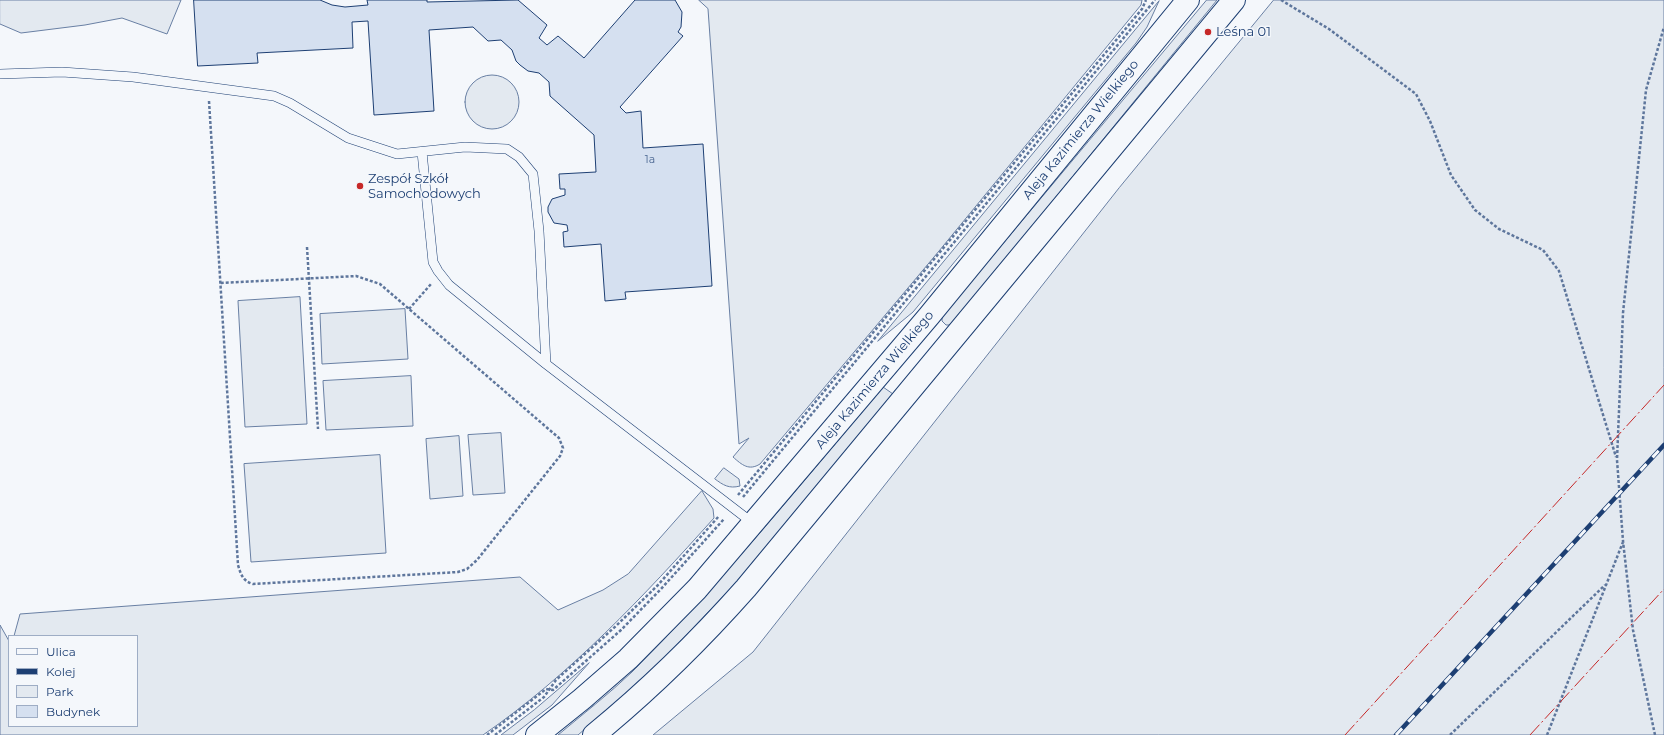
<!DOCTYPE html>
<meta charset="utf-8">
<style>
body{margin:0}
#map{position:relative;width:1664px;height:735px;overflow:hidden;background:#f4f7fb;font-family:Montserrat,sans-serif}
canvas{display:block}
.legend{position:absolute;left:8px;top:635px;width:130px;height:92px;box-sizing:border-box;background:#f4f7fb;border:1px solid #9eadc5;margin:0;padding:5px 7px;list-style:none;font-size:12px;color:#1d3f73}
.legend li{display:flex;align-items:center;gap:8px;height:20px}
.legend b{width:20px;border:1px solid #9eadc5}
</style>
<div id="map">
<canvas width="1664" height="735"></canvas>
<ul class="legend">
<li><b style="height:5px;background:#f4f7fb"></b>Ulica</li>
<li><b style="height:5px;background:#1d3f73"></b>Kolej</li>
<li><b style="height:11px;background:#e3e9f0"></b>Park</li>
<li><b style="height:11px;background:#d5e0f0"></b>Budynek</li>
</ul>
</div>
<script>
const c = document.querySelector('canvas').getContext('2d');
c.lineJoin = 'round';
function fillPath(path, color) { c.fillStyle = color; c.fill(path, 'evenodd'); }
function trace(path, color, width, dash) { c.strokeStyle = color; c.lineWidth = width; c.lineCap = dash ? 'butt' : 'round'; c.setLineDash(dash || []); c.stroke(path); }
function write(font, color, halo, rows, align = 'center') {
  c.font = font + ' Montserrat,sans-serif'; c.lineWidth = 3; c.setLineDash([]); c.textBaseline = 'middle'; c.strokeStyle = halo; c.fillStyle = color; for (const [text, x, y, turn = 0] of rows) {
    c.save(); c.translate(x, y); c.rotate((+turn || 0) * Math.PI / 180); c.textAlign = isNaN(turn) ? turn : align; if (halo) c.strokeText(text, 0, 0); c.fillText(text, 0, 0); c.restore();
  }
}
const green = new Path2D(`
 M 0,0 L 181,0 L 167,34 L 122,18 L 85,25 L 21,33 L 0,24 Z
 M 699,0 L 1142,0 L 1141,5 L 939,251 L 760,464 C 749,471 742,465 733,457 L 749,438 L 739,444 L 708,9 Z
 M 1207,0 L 1217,0 L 957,318 L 950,325 L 946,325 L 942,321 L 942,317 Z
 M 1274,0 L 1664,0 L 1664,735 L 653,735 L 753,652 L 1119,188 Z
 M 1159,1 L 1147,27 L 1136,43 L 913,312 L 878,341 Z
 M465 102a27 27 0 1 1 54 0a27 27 0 1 1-54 0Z
 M 300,297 L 307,424 L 245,427 L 238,301 Z
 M 405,309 L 408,359 L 322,364 L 320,314 Z
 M 411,376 L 413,426 L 326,430 L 323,381 Z
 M 883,387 L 893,394 L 777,536 L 730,589 L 675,647 L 646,676 L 578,735 L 558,735 C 583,714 609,694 632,672 C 722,582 801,484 883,387 Z
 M 501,433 L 505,493 L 473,495 L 468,435 Z
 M 459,436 L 463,496 L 430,499 L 426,439 Z
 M 380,455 L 386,553 L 251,562 L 244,464 Z
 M 724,468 L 739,479 L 740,486 C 729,489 723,485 715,479 Z
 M 702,491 L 713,509 L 714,518 C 644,596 570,675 483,735 L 0,735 L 0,625 L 9,641 L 9,726 L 137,726 L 137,636 L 14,636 L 20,614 L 520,577 L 558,610 L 603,590 L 628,574 Z
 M 589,663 L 552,705 L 513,735 L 501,735 L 534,710 Z`);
const building = new Path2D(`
 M 194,0 L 320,0 L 332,5 L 345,7 L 368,5 L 367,0 L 427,0 L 427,2 L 518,0 L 547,25 L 539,38 L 547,45 L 558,36 L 584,58 L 635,0 L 675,0 L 682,12 L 681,27 L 678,32 L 683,36 L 620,107 L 626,113 L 641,111 L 643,148 L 703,144 L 712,286 L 625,292 L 626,299 L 605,301 L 601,244 L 564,247 L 563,232 L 568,231 L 567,225 L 554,223 L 548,212 L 548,207 L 552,199 L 565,195 L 565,189 L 560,189 L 559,174 L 596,172 L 594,135 L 550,96 L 549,82 L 539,73 L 528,71 L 520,65 L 516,61 L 512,50 L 501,40 L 488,41 L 473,27 L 429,30 L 434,111 L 374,115 L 368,21 L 352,22 L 353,48 L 257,53 L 258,63 L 198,66 Z`);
const path = new Path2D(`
 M 1281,0 L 1329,29 L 1416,94 L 1430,121 L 1451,175 L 1475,210 L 1499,229 L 1543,250 L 1559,271 L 1616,457
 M 209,101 L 238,565 C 241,575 243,581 253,584 L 458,572 L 467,569 L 477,560 L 560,456 L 563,448 L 559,438 L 380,284 L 356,276 L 221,283
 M 307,247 L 318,429
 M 409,309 L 431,284
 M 738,495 L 1142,9 L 1146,0
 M 743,497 L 1155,0
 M 487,735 L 546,689 L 553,690 L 621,630 L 661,589 L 724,519
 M 495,735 L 544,697 L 556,680 L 617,625 L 658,585 L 719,516
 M 1450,735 L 1605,585
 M 1547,735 L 1623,542
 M 1655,735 L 1633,630 L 1623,541 L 1617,460 L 1623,313 L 1646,90 L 1664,27`);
const service = new Path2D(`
 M 0,74 L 62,72 L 133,77 L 274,96 L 290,103 L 348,138 L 397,154 L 465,147 L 507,149 L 519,157 L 533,174 L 539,231 L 546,364
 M 422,152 L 433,262 L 438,271 L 449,285 L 546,364 L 754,524`);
const primary = new Path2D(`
 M 537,735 L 582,699 L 628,659 L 697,589 L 929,316 L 1188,0
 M 594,735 C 649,690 699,641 746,588 L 1234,0`);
const rail = new Path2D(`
 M 1396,735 L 1664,445`);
const power = new Path2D(`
 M 1345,735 L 1664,385
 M 1530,735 L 1664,589`);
const markers = [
 [1208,32,4,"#c62828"],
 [360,186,4,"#c62828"]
];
const numberNames = [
 ["1a",650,160]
];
const poiNames = [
 ["Leśna 01",1216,32],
 ["Zespół Szkół",368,179],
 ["Samochodowych",368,194]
];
const streetNames = [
 ["Aleja Kazimierza Wielkiego",1081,130,-51],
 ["Aleja Kazimierza Wielkiego",875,380,-50]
];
fillPath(green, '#e3e9f0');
trace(green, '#687fa3', 1);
fillPath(building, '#d5e0f0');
trace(building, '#1d3f73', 1);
trace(service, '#1d3f73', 10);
trace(primary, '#1d3f73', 24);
trace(path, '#5e769c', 2.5, [3, 2]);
trace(service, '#f4f7fb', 9);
trace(primary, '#f4f7fb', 22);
trace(rail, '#1d3f73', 4.5);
trace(rail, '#f4f7fb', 3, [9]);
trace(power, '#c62828', 1, [14, 3, 2, 3]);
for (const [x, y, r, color] of markers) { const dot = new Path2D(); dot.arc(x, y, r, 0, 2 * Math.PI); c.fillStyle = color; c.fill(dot); trace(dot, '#f4f7fb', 1.5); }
write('11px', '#4b6792', null, numberNames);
write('13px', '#1d3f73', '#f4f7fb', poiNames, 'left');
write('13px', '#1d3f73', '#f4f7fb', streetNames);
</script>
